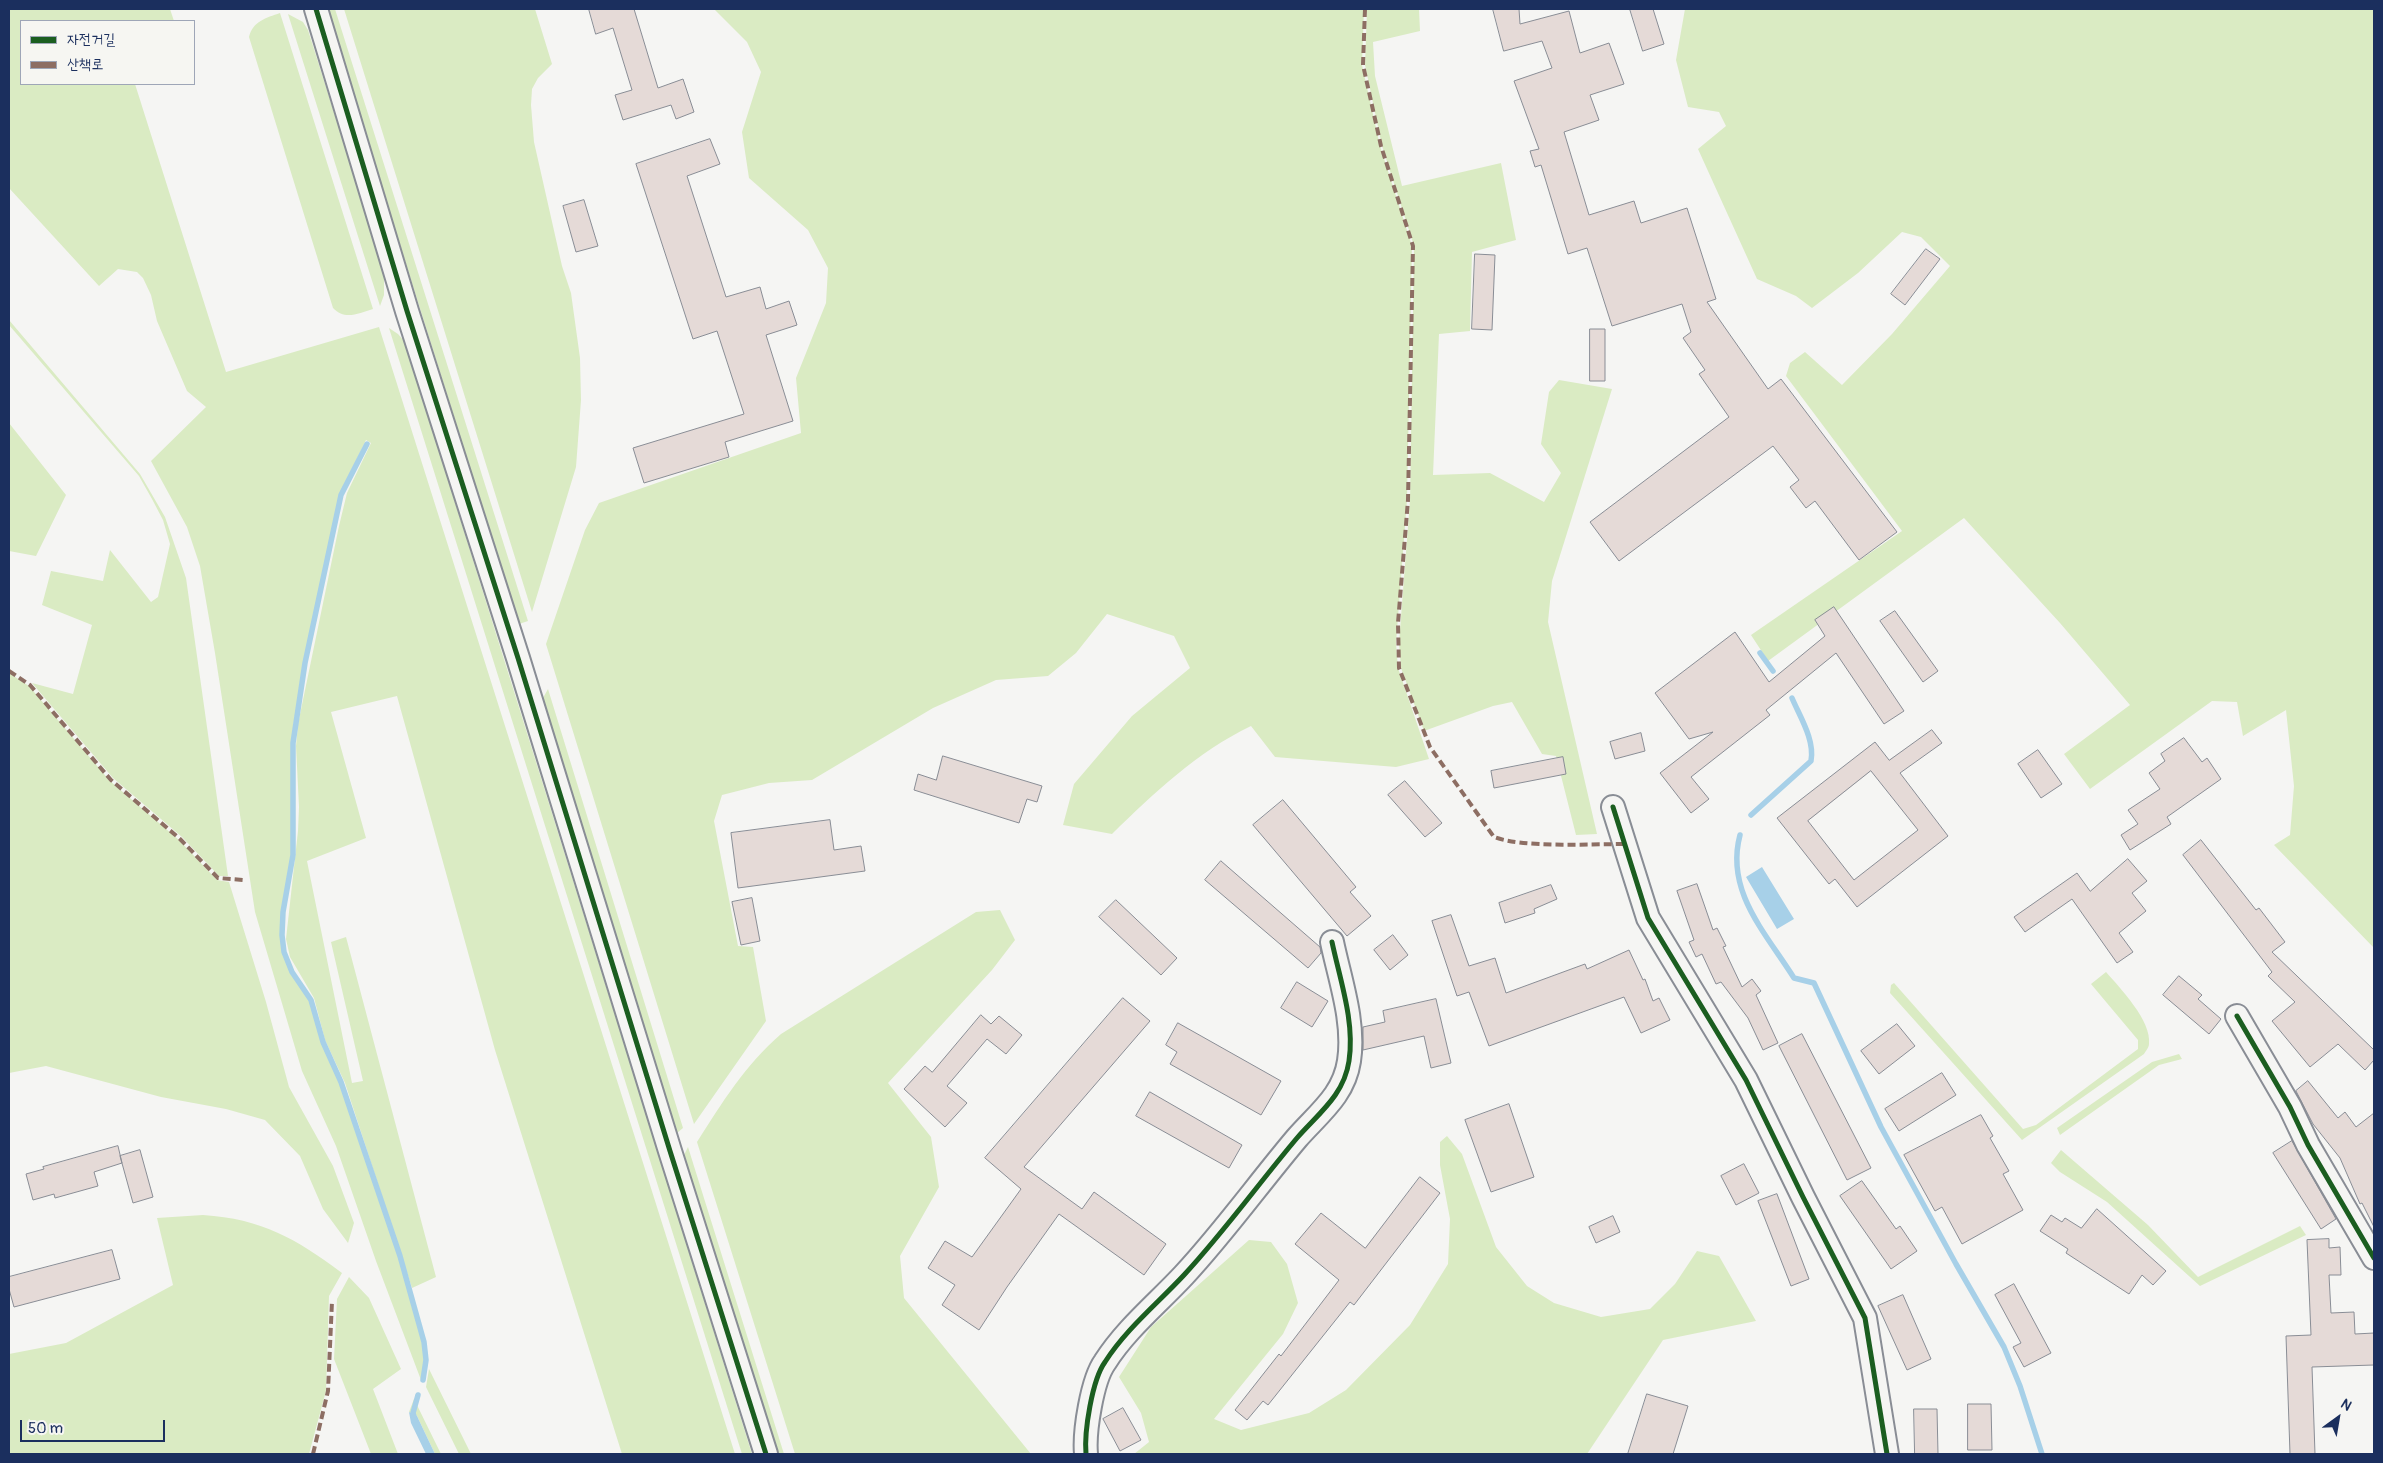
<!DOCTYPE html>
<meta charset="utf-8">
<style>
body{margin:0}
#map{position:relative;width:2383px;height:1463px;overflow:hidden;background:#f5f5f3;font-family:Pangolin,"Poor Story",sans-serif}
canvas{display:block}
.frame{position:absolute;inset:0;border:10px solid #1b2f5e;pointer-events:none}
.legend{position:absolute;left:20px;top:20px;width:175px;height:65px;box-sizing:border-box;background:#f6f6f2;border:1px solid #9ea6b7;margin:0;padding:6px 9px;list-style:none;font-size:15px;color:#1b2f5e}
.legend li{display:flex;align-items:center;gap:10px;height:25px}
.legend b{width:25px;border:1px solid #9ea6b7}
.north{position:absolute;left:2313px;top:1393px;width:50px;height:50px;-webkit-text-stroke:4px #f6f6f2;paint-order:stroke;rotate:32deg;font-size:14px;font-weight:700;line-height:20px;text-align:center;color:#1b2f5e}
.north::after{content:'';display:block;margin:auto;width:18px;height:22px;background:#1b2f5e;clip-path:polygon(50% 0,100% 100%,50% 72%,0 100%)}
.scale{position:absolute;left:20px;top:1420px;width:145px;height:22px;box-sizing:border-box;border:2px solid #1b2f5e;border-top:0;padding-left:6px;font-size:15px;line-height:18px;white-space:nowrap;color:#1b2f5e;-webkit-text-stroke:4px #f6f6f2;paint-order:stroke}
</style>
<div id="map">
<canvas width="2383" height="1463"></canvas>
<div class="frame"></div>
<ul class="legend">
<li><b style="height:6px;background:#1b5e20"></b>자전거길</li>
<li><b style="height:6px;background:#8d6e63"></b>산책로</li>
</ul>
<div class="north">N</div>
<div class="scale">50 m</div>
</div>
<script>
const c = document.querySelector('canvas').getContext('2d');
c.lineJoin = 'round';
function fillPath(path, color) { c.fillStyle = color; c.fill(path, 'evenodd'); }
function trace(path, color, width, dash) { c.strokeStyle = color; c.lineWidth = width; c.lineCap = dash ? 'butt' : 'round'; c.setLineDash(dash || []); c.stroke(path); }
const green = new Path2D(`
 M 9,9 L 170,9 L 174,21 L 21,21 L 21,84 L 135,84 L 226,372 L 379,327 L 735,1454 L 622,1454 L 495,1050 L 397,696 L 331,712 L 366,838 L 307,861 L 352,1083 L 363,1081 L 331,942 L 346,937 L 436,1277 L 412,1288 L 345,1083 L 325,1040 L 314,998 L 290,957 L 286,939 L 298,831 L 299,807 L 296,746 L 298,724 L 339,526 L 347,493 L 371,443 L 366,440 L 340,494 L 304,663 L 294,721 L 291,743 L 292,855 L 282,912 L 281,935 L 283,952 L 291,972 L 310,1001 L 321,1042 L 340,1082 L 399,1257 L 422,1342 L 424,1360 L 421,1380 L 376,1261 L 336,1146 L 302,1071 L 255,912 L 215,653 L 200,566 L 187,527 L 151,461 L 206,407 L 187,391 L 157,321 L 151,295 L 143,278 L 137,272 L 118,269 L 99,286 L 9,188 Z
 M 326,9 L 335,9 L 528,621 L 519,624 Z
 M 344,9 L 535,9 L 552,64 L 538,78 L 532,89 L 531,105 L 534,142 L 562,266 L 571,293 L 580,358 L 581,400 L 576,467 L 532,612 Z
 M 714,9 L 1364,9 L 1362,65 L 1380,146 L 1412,246 L 1407,500 L 1396,643 L 1398,668 L 1429,759 L 1396,767 L 1275,757 L 1251,726 C 1197,752 1154,793 1112,834 L 1063,825 L 1074,784 L 1132,716 L 1190,668 L 1174,636 L 1107,614 L 1076,653 L 1048,676 L 996,680 L 933,708 L 812,780 L 769,783 L 722,795 L 714,821 L 738,946 L 753,947 L 766,1021 L 694,1124 L 546,644 L 585,530 L 599,503 L 801,433 L 796,378 L 826,303 L 828,268 L 808,230 L 749,178 L 742,132 L 761,72 L 747,42 Z
 M 1367,9 L 1419,9 L 1420,31 L 1373,42 L 1375,76 L 1402,186 L 1501,163 L 1516,240 L 1472,252 L 1470,331 L 1439,334 L 1433,475 L 1490,473 L 1544,502 L 1561,473 L 1541,444 L 1549,392 L 1559,380 L 1612,389 L 1552,581 L 1548,622 L 1597,834 L 1576,835 L 1556,756 L 1542,754 L 1512,702 L 1493,706 L 1424,731 L 1401,668 L 1399,643 L 1410,500 L 1414,246 L 1382,146 L 1365,65 Z
 M 1685,9 L 2374,9 L 2374,948 L 2274,845 L 2290,835 L 2294,786 L 2286,710 L 2243,736 L 2237,702 L 2212,701 L 2090,789 L 2064,754 L 2130,705 L 2060,623 L 1964,518 L 1768,661 L 1751,635 L 1902,531 L 1786,376 L 1790,363 L 1805,352 L 1842,385 L 1892,334 L 1950,266 L 1921,237 L 1902,232 L 1858,273 L 1812,308 L 1796,296 L 1757,279 L 1698,149 L 1726,126 L 1719,112 L 1688,107 L 1676,60 Z
 M 280,13 L 373,309 C 359,313 345,321 333,308 L 249,37 C 253,21 266,18 280,13 Z
 M 288,14 L 303,22 L 308,30 L 384,271 L 384,295 L 380,306 Z
 M 9,320 L 140,474 L 165,517 L 186,578 L 228,876 L 219,876 L 182,837 L 113,778 L 32,683 L 73,694 L 92,625 L 42,605 L 51,571 L 103,581 L 110,550 L 151,602 L 158,597 L 170,544 L 163,520 L 152,499 L 139,476 L 9,325 Z
 M 389,328 L 398,334 L 405,342 L 752,1454 L 742,1454 Z
 M 9,423 L 66,495 L 36,556 L 9,551 Z
 M 9,673 L 29,686 L 110,781 L 179,840 L 217,880 L 229,882 L 266,1002 L 289,1087 L 333,1166 L 354,1223 L 348,1243 L 323,1209 L 300,1156 L 265,1120 L 226,1109 L 161,1097 L 46,1066 L 9,1073 Z
 M 548,689 L 683,1128 L 677,1133 L 543,698 Z
 M 1000,910 L 1015,940 L 992,970 L 888,1083 L 931,1137 L 939,1187 L 900,1256 L 904,1298 L 1031,1454 L 795,1454 L 697,1142 C 722,1103 745,1065 781,1034 L 976,912 Z
 M 2106,972 C 2120,988 2152,1021 2149,1044 C 2149,1047 2146,1051 2144,1054 L 2022,1140 L 1890,993 L 1891,985 L 1894,983 L 2023,1129 L 2036,1125 L 2138,1049 L 2138,1040 L 2091,984 Z
 M 2179,1054 L 2182,1059 L 2159,1065 L 2060,1135 L 2057,1128 L 2152,1062 Z
 M 1447,1136 L 1462,1154 L 1496,1247 L 1527,1286 L 1554,1303 L 1601,1317 L 1650,1309 L 1675,1284 L 1697,1251 L 1719,1256 L 1756,1321 L 1663,1340 L 1587,1454 L 1134,1454 L 1149,1442 L 1141,1413 L 1119,1377 L 1151,1327 L 1249,1240 L 1271,1242 L 1287,1264 L 1298,1303 L 1283,1334 L 1214,1419 L 1241,1430 L 1309,1413 L 1346,1390 L 1410,1325 L 1448,1264 L 1450,1219 L 1440,1165 L 1440,1142 Z
 M 688,1147 L 784,1454 L 778,1454 L 684,1155 Z
 M 2061,1150 L 2148,1225 L 2198,1277 L 2300,1226 L 2306,1235 L 2200,1286 L 2107,1202 L 2060,1172 L 2051,1163 Z
 M 203,1215 C 262,1219 295,1238 342,1273 L 329,1296 L 326,1391 L 309,1454 L 9,1454 L 9,1354 L 66,1343 L 173,1285 L 157,1218 Z
 M 349,1277 L 369,1298 L 401,1369 L 373,1389 L 398,1454 L 371,1454 L 334,1359 L 337,1299 Z
 M 429,1369 L 471,1454 L 459,1454 L 426,1387 Z
 M 414,1399 L 441,1454 L 435,1454 L 417,1416 L 409,1412 Z`);
const water = new Path2D(`
 M 1762,867 L 1794,919 L 1777,929 L 1746,877 Z
 M 409,1412 L 417,1416 L 435,1454 L 426,1454 L 411,1423 Z`);
const stream = new Path2D(`
 M 367,444 L 341,495 L 305,663 L 293,743 L 293,855 L 283,912 L 282,935 L 284,952 L 292,972 L 311,1000 L 323,1042 L 341,1082 L 400,1256 L 424,1342 L 426,1360 L 423,1380
 M 1760,653 L 1773,671
 M 1751,815 L 1811,761 C 1815,740 1800,717 1792,698
 M 1740,835 C 1725,891 1765,932 1794,978 L 1814,983 L 1881,1127 L 1956,1264 L 2004,1347 L 2020,1386 L 2042,1454
 M 415,1420 L 413,1413 L 418,1395`);
const building = new Path2D(`
 M 589,9 L 634,9 L 658,88 L 683,79 L 694,112 L 676,119 L 671,105 L 623,120 L 615,95 L 632,90 L 613,28 L 596,34 Z
 M 1493,9 L 1519,9 L 1520,24 L 1569,11 L 1580,53 L 1609,43 L 1624,84 L 1590,95 L 1599,120 L 1564,132 L 1589,215 L 1634,201 L 1641,223 L 1687,208 L 1716,299 L 1707,302 L 1768,389 L 1781,379 L 1897,532 L 1859,560 L 1815,501 L 1806,508 L 1790,487 L 1799,480 L 1773,446 L 1619,561 L 1590,522 L 1729,417 L 1699,374 L 1705,370 L 1683,338 L 1691,332 L 1682,304 L 1612,326 L 1587,248 L 1568,254 L 1541,165 L 1535,167 L 1530,151 L 1539,149 L 1514,81 L 1552,68 L 1542,41 L 1504,51 Z
 M 1630,9 L 1653,9 L 1664,44 L 1643,51 Z
 M 710,139 L 720,164 L 687,176 L 726,297 L 760,287 L 766,309 L 789,301 L 797,325 L 766,335 L 793,421 L 725,442 L 729,457 L 644,483 L 633,448 L 744,414 L 717,331 L 693,339 L 636,164 Z
 M 584,200 L 598,246 L 576,252 L 563,206 Z
 M 1926,249 L 1940,259 L 1905,305 L 1891,294 Z
 M 1475,254 L 1495,255 L 1492,330 L 1472,329 Z
 M 1590,329 L 1605,329 L 1605,381 L 1590,381 Z
 M 1834,607 L 1904,711 L 1884,724 L 1836,653 L 1766,710 L 1770,715 L 1691,777 L 1709,799 L 1691,813 L 1660,773 L 1713,732 L 1689,739 L 1655,693 L 1735,632 L 1769,682 L 1825,636 L 1815,620 Z
 M 1895,611 L 1938,671 L 1923,682 L 1880,621 Z
 M 1932,730 L 1942,743 L 1900,773 L 1948,836 L 1857,907 L 1835,879 L 1829,884 L 1777,818 L 1875,742 L 1889,760 ZM 1871,771 L 1918,830 L 1854,880 L 1808,821 Z
 M 1641,733 L 1645,751 L 1615,759 L 1610,742 Z
 M 2184,738 L 2202,762 L 2207,758 L 2221,779 L 2167,817 L 2171,824 L 2130,850 L 2121,835 L 2138,824 L 2128,810 L 2160,789 L 2149,773 L 2165,761 L 2161,754 Z
 M 2038,750 L 2062,784 L 2041,798 L 2018,764 Z
 M 943,756 L 1042,786 L 1037,802 L 1027,799 L 1019,823 L 914,790 L 918,774 L 936,780 Z
 M 1563,757 L 1566,774 L 1494,788 L 1491,771 Z
 M 1405,781 L 1442,823 L 1425,837 L 1388,795 Z
 M 1283,800 L 1356,887 L 1350,892 L 1371,916 L 1347,936 L 1253,825 Z
 M 830,820 L 834,850 L 861,846 L 865,871 L 738,888 L 731,833 Z
 M 2201,840 L 2256,910 L 2259,908 L 2285,942 L 2272,952 L 2374,1050 L 2374,1060 L 2365,1070 L 2338,1044 L 2310,1067 L 2272,1021 L 2295,1002 L 2268,976 L 2272,972 L 2183,855 Z
 M 2128,859 L 2147,881 L 2132,893 L 2146,911 L 2119,933 L 2133,952 L 2117,963 L 2072,899 L 2025,932 L 2014,917 L 2077,873 L 2090,891 Z
 M 1221,861 L 1320,947 L 1321,953 L 1308,968 L 1205,880 Z
 M 1697,884 L 1713,930 L 1717,928 L 1726,946 L 1723,947 L 1742,987 L 1752,979 L 1761,991 L 1756,995 L 1778,1043 L 1763,1050 L 1748,1018 L 1721,982 L 1716,984 L 1702,954 L 1696,957 L 1689,942 L 1694,940 L 1677,891 Z
 M 1551,885 L 1557,899 L 1534,909 L 1535,913 L 1505,923 L 1499,903 Z
 M 752,898 L 760,941 L 741,945 L 732,902 Z
 M 1116,900 L 1177,958 L 1161,975 L 1099,917 Z
 M 1451,915 L 1469,966 L 1495,958 L 1506,993 L 1585,964 L 1587,969 L 1629,950 L 1643,980 L 1645,979 L 1653,1001 L 1659,998 L 1670,1020 L 1641,1033 L 1624,997 L 1489,1046 L 1469,992 L 1457,996 L 1432,921 Z
 M 1393,935 L 1408,955 L 1390,970 L 1374,950 Z
 M 2179,976 L 2202,995 L 2198,999 L 2221,1019 L 2209,1034 L 2163,995 Z
 M 1297,982 L 1328,1001 L 1312,1027 L 1281,1008 Z
 M 1123,998 L 1150,1021 L 1024,1167 L 1082,1209 L 1094,1192 L 1166,1244 L 1144,1275 L 1059,1214 L 1007,1287 L 979,1330 L 942,1305 L 955,1285 L 928,1268 L 945,1241 L 972,1257 L 1021,1189 L 985,1158 Z
 M 1436,999 L 1451,1063 L 1431,1068 L 1424,1036 L 1363,1050 L 1363,1027 L 1385,1022 L 1383,1011 Z
 M 981,1015 L 991,1024 L 999,1016 L 1022,1035 L 1006,1054 L 987,1039 L 947,1086 L 967,1103 L 945,1127 L 904,1089 L 925,1066 L 932,1072 Z
 M 1178,1023 L 1281,1081 L 1261,1115 L 1170,1064 L 1177,1052 L 1166,1045 Z
 M 1897,1024 L 1915,1046 L 1879,1074 L 1861,1051 Z
 M 1802,1034 L 1871,1168 L 1847,1180 L 1779,1046 Z
 M 1942,1073 L 1956,1095 L 1899,1131 L 1885,1109 Z
 M 2308,1081 L 2338,1118 L 2345,1112 L 2356,1127 L 2374,1113 L 2374,1227 L 2362,1203 L 2360,1204 L 2340,1158 L 2313,1124 L 2296,1091 Z
 M 1150,1092 L 1242,1145 L 1229,1168 L 1136,1116 Z
 M 1509,1104 L 1534,1177 L 1491,1192 L 1465,1120 Z
 M 1981,1115 L 1993,1136 L 1990,1138 L 2009,1171 L 2003,1174 L 2023,1210 L 1962,1244 L 1942,1207 L 1935,1211 L 1904,1155 Z
 M 2292,1141 L 2336,1219 L 2321,1229 L 2273,1153 Z
 M 118,1146 L 122,1163 L 94,1172 L 98,1186 L 55,1198 L 54,1194 L 33,1200 L 26,1174 L 44,1169 L 43,1167 Z
 M 140,1150 L 153,1197 L 133,1203 L 120,1156 Z
 M 1744,1164 L 1759,1193 L 1736,1205 L 1721,1176 Z
 M 1420,1177 L 1440,1193 L 1354,1305 L 1350,1302 L 1268,1405 L 1263,1401 L 1247,1420 L 1235,1410 L 1279,1354 L 1281,1356 L 1339,1280 L 1295,1244 L 1321,1213 L 1365,1248 Z
 M 1862,1181 L 1896,1229 L 1900,1226 L 1917,1251 L 1891,1269 L 1840,1196 Z
 M 1777,1194 L 1809,1279 L 1791,1286 L 1758,1201 Z
 M 2097,1209 L 2166,1271 L 2153,1285 L 2142,1275 L 2129,1294 L 2066,1253 L 2068,1249 L 2040,1231 L 2051,1215 L 2062,1222 L 2065,1218 L 2081,1228 Z
 M 1613,1216 L 1620,1232 L 1596,1243 L 1589,1227 Z
 M 2329,1239 L 2329,1248 L 2340,1247 L 2341,1275 L 2329,1275 L 2331,1313 L 2354,1312 L 2355,1334 L 2374,1333 L 2374,1365 L 2312,1367 L 2315,1454 L 2290,1454 L 2286,1336 L 2311,1335 L 2307,1240 Z
 M 112,1250 L 120,1279 L 14,1307 L 9,1289 L 9,1277 Z
 M 2014,1284 L 2051,1353 L 2024,1367 L 2013,1347 L 2021,1343 L 1995,1295 Z
 M 1903,1295 L 1931,1359 L 1907,1370 L 1878,1306 Z
 M 1647,1394 L 1688,1406 L 1673,1454 L 1628,1454 Z
 M 1968,1404 L 1991,1404 L 1992,1450 L 1968,1450 Z
 M 1123,1408 L 1141,1440 L 1120,1451 L 1103,1419 Z
 M 1914,1409 L 1937,1409 L 1938,1454 L 1915,1454 Z`);
const minor = new Path2D(`
 M 316,9 L 407,311 L 518,658 L 670,1151 L 766,1454
 M 1613,807 L 1648,918 L 1746,1080 L 1803,1197 L 1865,1318 L 1887,1454
 M 2237,1016 L 2290,1107 L 2308,1145 L 2374,1258
 M 1086,1454 C 1084,1432 1092,1380 1105,1362 C 1126,1329 1157,1304 1184,1275 C 1224,1232 1259,1183 1297,1138 C 1319,1113 1344,1095 1349,1061 C 1355,1022 1340,980 1332,942`);
const quiet = new Path2D(`
 M 1365,9 L 1363,65 L 1381,146 L 1413,246 L 1408,500 L 1398,623 L 1399,668 L 1430,747 L 1494,837 C 1523,848 1591,844 1625,844
 M 9,671 L 30,685 L 111,780 L 180,839 L 218,878 L 243,880
 M 313,1454 L 328,1391 L 332,1301`);
const cycleway = new Path2D(`
 M 316,9 L 407,311 L 518,658 L 670,1151 L 766,1454
 M 1613,807 L 1648,918 L 1746,1080 L 1803,1197 L 1865,1318 L 1887,1454
 M 2237,1016 L 2290,1107 L 2308,1145 L 2374,1258
 M 1086,1454 C 1084,1432 1092,1380 1105,1362 C 1126,1329 1157,1304 1184,1275 C 1224,1232 1259,1183 1297,1138 C 1319,1113 1344,1095 1349,1061 C 1355,1022 1340,980 1332,942`);
fillPath(green, '#daebc3');
fillPath(water, '#a7d0e8');
trace(stream, '#a7d0e8', 5.5);
fillPath(building, '#e5dad7');
trace(building, '#898d95', 1);
trace(minor, '#898d95', 26);
trace(minor, '#f5f5f3', 22);
trace(quiet, '#8d6e63', 4, [8, 4]);
trace(cycleway, '#1b5e20', 5);
</script>
